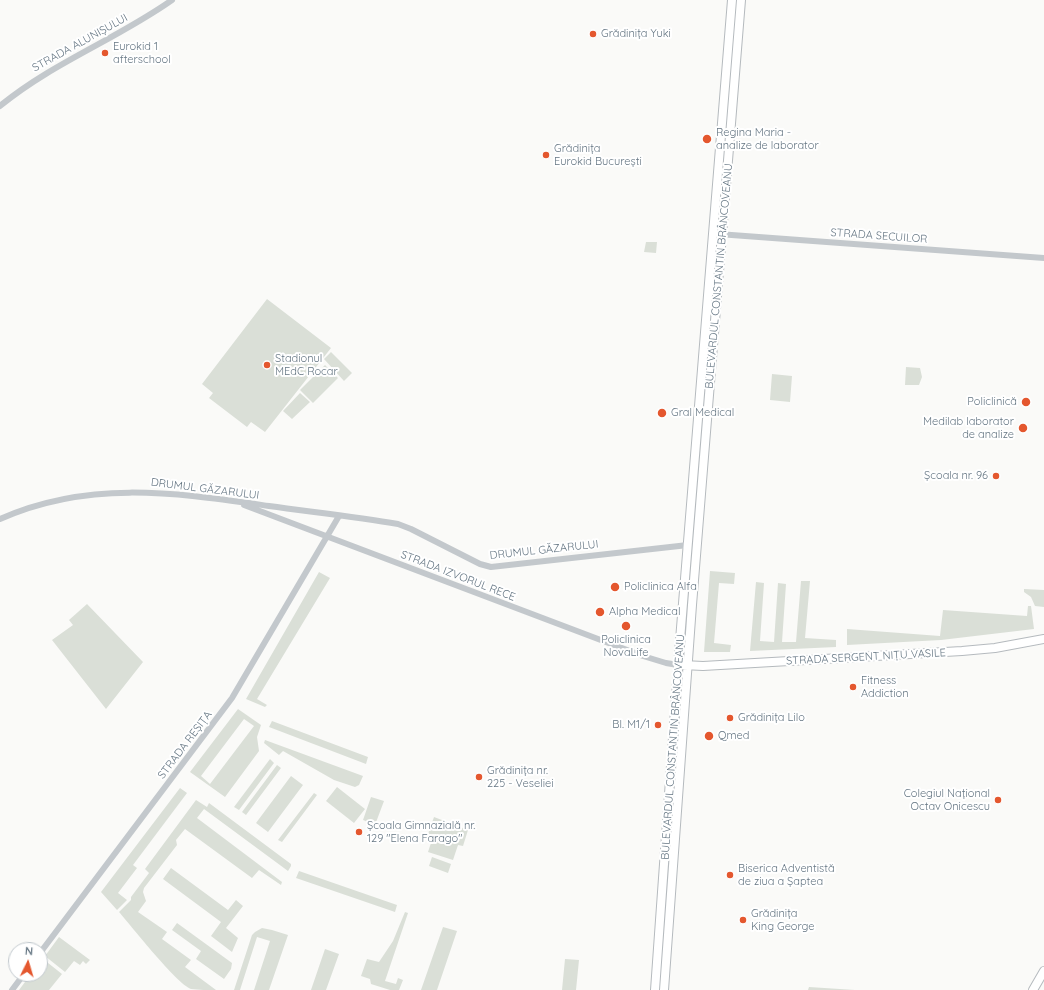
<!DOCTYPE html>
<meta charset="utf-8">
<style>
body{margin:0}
#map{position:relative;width:1044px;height:990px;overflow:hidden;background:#fafaf8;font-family:Quicksand,sans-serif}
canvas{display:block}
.north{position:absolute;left:8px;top:942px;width:40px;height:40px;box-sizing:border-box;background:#fff;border:1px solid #c1c8cd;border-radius:50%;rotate:5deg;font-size:11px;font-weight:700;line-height:16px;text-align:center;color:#657683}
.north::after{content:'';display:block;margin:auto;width:14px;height:18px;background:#e4572e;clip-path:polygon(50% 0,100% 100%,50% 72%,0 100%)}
</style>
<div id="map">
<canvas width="1044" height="990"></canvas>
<div class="north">N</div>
</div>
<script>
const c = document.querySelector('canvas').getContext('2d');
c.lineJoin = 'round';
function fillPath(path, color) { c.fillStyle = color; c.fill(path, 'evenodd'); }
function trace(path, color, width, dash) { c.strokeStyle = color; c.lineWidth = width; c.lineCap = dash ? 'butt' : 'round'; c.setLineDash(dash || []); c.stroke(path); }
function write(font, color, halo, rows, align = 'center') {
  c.font = font + ' Quicksand,sans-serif'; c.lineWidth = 4; c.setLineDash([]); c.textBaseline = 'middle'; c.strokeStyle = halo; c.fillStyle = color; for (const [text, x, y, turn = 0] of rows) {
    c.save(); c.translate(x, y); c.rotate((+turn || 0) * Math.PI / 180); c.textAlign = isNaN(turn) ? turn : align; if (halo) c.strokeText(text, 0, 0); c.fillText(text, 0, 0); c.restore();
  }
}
const green = new Path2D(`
 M 646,242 L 657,242 L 656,253 L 644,252 Z
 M 267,299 L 331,348 L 265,432 L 251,422 L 247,427 L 209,398 L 213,393 L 202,384 Z
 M 331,352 L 352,373 L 344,381 L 324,359 Z
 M 325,365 L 338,378 L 313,403 L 300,390 Z
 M 906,367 L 920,368 L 922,377 L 919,385 L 905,385 Z
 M 772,374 L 792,376 L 790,402 L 770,400 Z
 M 300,393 L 310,402 L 292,419 L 283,411 Z
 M 710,571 L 735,573 L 734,584 L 719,583 L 714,643 L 731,645 L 730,652 L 704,652 Z
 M 319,572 L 330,578 L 257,699 L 267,705 L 265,707 L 246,699 Z
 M 801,581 L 810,581 L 805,638 L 836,640 L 836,647 L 750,651 L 756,582 L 764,583 L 760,641 L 774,642 L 778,583 L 786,584 L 782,642 L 796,642 Z
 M 1024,589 L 1044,590 L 1044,607 L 1035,606 L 1031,597 L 1024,592 Z
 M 87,604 L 143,662 L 106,709 L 52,640 L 73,625 L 69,620 Z
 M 1028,606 L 1031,606 L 1034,629 L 941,640 L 847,645 L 847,629 L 940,636 L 943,610 L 1027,616 Z
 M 238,709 L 261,725 L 257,737 L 259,751 L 225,797 L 190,772 ZM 244,719 L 254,726 L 210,784 L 201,776 Z
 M 272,721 L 368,757 L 366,764 L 269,727 Z
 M 265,740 L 363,776 L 359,785 L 355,787 L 334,780 L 283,751 L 279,755 L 264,743 Z
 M 270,759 L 274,763 L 239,810 L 234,807 Z
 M 277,765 L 281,768 L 246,815 L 242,812 Z
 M 291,776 L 303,785 L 268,832 L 256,823 Z
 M 337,787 L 365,809 L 354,823 L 326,801 Z
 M 180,788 L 187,793 L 133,865 L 137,868 L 118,893 L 127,900 L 117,910 L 101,892 Z
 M 314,793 L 317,795 L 282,842 L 278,840 Z
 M 371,797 L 384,801 L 375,825 L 363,820 Z
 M 196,800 L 207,807 L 209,803 L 291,864 L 291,866 L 288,871 L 204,809 L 197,818 L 282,882 L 281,885 L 259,870 L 252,878 L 185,829 L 176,840 L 177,845 L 144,888 L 143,892 L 146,901 L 138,912 L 167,932 L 162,939 L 191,960 L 185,967 L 216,990 C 209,990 198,990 191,989 C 176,983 133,928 119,912 L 131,900 L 131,897 L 149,873 L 145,869 Z
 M 434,817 L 468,830 L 463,846 L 458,845 L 453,860 L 428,852 L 433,837 L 441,839 L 428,834 Z
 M 432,857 L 451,864 L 448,873 L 429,866 Z
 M 171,868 L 228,910 L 236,900 L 243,906 L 226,928 L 238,938 L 232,952 L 211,936 L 221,922 L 163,879 Z
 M 299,871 L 397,905 L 395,912 L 296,878 Z
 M 405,912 L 408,913 L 385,981 L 396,984 L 398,978 L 403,980 L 399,990 L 390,990 L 371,984 L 370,979 L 361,976 L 367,959 L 379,962 L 393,941 Z
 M 177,923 L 232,963 L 231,969 L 224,979 L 196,959 L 201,951 L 172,930 Z
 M 443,927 L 457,931 L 437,990 L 421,990 Z
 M 262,928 L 272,930 L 288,935 L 269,990 L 254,990 L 270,941 L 257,937 L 240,990 L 234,990 L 252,935 L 255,932 Z
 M 59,937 L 90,960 L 86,964 L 83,961 L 80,965 L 74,961 L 65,972 L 45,956 Z
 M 325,949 L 339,954 L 326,990 L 311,990 Z
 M 43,959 L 62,974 L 49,990 L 19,990 L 31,974 L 40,974 L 40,962 Z
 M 565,959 L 579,960 L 576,990 L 562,990 Z
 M 809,987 L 855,990 L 808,990 Z`);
const minor = new Path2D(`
 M 0,106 C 52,63 117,39 172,0
 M 718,234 L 1044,258
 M 244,505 L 643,656 L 666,663 L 678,665
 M 0,519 C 89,479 177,493 269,506 C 312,512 356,517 398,524 L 411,529 L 480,564 L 491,567 L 688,545
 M 40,953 L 232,698 L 339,516
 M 12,990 L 24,974`);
const major = new Path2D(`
 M 683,665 L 703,666 L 962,651 L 995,648 L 1044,639
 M 655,990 L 680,640 L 732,0
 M 664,990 L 692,605 L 741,0
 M 1033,990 L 1044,971`);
const markers = [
 [593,34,4,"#e4572e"],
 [105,53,4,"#e4572e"],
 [707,139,5,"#e4572e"],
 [546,155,4,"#e4572e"],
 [267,365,4,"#e4572e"],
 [1026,402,5,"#e4572e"],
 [662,413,5,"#e4572e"],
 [1023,428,5,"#e4572e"],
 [996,476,4,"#e4572e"],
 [615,587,5,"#e4572e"],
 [600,612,5,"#e4572e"],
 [626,626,5,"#e4572e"],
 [853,687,4,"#e4572e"],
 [730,718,4,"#e4572e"],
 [658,725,4,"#e4572e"],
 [709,736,5,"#e4572e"],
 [479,777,4,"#e4572e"],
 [998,800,4,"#e4572e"],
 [359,832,4,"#e4572e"],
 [730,875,4,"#e4572e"],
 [743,920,4,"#e4572e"]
];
const poiNames = [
 ["Grădinița Yuki",601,34],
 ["Eurokid 1",113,47],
 ["afterschool",113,60],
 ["Regina Maria -",716,133],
 ["analize de laborator",716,146],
 ["Grădinița",554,149],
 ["Eurokid București",554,162],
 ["Stadionul",275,359],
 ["MEdC Rocar",275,372],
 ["Policlinică",1017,402,"right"],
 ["Gral Medical",671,413],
 ["Medilab laborator",1014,422,"right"],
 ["de analize",1014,435,"right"],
 ["Școala nr. 96",988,476,"right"],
 ["Policlinica Alfa",624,587],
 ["Alpha Medical",609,612],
 ["Policlinica",626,640,"center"],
 ["NovaLife",626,653,"center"],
 ["Fitness",861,681],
 ["Addiction",861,694],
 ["Grădinița Lilo",738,718],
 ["Bl. M1/1",650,725,"right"],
 ["Qmed",718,736],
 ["Grădinița nr.",487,771],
 ["225 - Veseliei",487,784],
 ["Colegiul Național",990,794,"right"],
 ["Octav Onicescu",990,807,"right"],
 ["Școala Gimnazială nr.",367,826],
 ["129 \"Elena Farago\"",367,839],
 ["Biserica Adventistă",738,869],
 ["de ziua a Șaptea",738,882],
 ["Grădinița",751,914],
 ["King George",751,927]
];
const streetNames = [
 ["STRADA ALUNIȘULUI",80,43,-29],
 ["STRADA SECUILOR",879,236,4],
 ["BULEVARDUL CONSTANTIN BRÂNCOVEANU",719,276,-85],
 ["DRUMUL GĂZARULUI",205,489,7],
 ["DRUMUL GĂZARULUI",544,550,-6],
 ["STRADA IZVORUL RECE",458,576,21],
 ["STRADA SERGENT NIȚU VASILE",866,657,-3],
 ["STRADA REȘIȚA",185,745,-53],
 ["BULEVARDUL CONSTANTIN BRÂNCOVEANU",673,747,-86]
];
fillPath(green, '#dadfd7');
trace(major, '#b5babe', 10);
trace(minor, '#c3c8cc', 6);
trace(major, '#fff', 8);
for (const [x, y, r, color] of markers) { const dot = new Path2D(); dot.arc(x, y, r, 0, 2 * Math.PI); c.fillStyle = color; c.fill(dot); trace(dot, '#fff', 1.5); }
write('11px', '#657683', '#fff', poiNames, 'left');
write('11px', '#657683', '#fff', streetNames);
</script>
